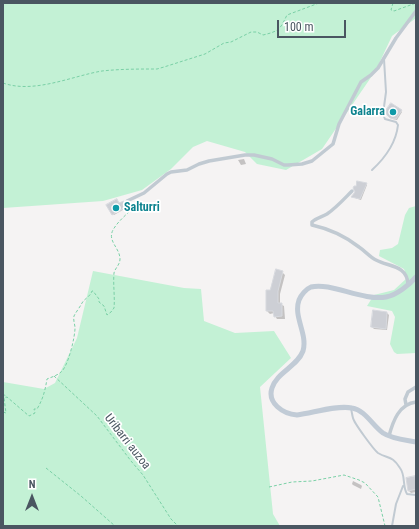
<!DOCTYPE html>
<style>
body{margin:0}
#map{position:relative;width:419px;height:529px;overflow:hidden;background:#f5f3f3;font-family:"Roboto Condensed",sans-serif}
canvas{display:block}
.frame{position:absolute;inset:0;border:4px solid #4a5661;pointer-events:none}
.north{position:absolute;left:12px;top:477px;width:40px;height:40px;-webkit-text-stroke:3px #fff;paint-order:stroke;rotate:0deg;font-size:11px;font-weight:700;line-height:16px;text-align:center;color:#4a5661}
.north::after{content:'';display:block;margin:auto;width:14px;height:18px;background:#4a5661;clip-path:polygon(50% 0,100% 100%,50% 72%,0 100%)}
.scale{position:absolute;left:277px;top:20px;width:69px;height:18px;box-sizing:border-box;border:2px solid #4a5661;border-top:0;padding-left:5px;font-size:12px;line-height:14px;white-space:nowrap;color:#4a5661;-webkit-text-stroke:3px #fff;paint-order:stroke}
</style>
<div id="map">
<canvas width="419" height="529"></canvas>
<div class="frame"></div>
<div class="north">N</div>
<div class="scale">100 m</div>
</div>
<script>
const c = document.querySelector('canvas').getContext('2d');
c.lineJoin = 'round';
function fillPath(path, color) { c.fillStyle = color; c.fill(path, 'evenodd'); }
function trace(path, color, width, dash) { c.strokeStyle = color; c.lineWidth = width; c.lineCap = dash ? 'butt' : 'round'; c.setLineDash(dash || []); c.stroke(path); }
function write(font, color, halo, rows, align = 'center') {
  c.font = font + ' "Roboto Condensed",sans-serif'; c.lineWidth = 3.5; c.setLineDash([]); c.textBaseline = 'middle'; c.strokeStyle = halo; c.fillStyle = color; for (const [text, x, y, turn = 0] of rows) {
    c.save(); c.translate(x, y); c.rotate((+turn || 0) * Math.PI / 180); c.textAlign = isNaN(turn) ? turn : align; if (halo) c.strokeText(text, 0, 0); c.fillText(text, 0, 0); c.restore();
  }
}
const green = new Path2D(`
 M 3,3 L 416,3 L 416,18 L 392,36 L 376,70 L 322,149 L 286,170 L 257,164 L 245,152 L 207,141 L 193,147 L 171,169 L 142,190 L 103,201 L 3,208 Z
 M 416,206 L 416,353 L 397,354 L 394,352 L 390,344 L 395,317 L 392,311 L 367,306 L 374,295 L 394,290 L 407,278 L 404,269 L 379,256 L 380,250 L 392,248 L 398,244 L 405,215 L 409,208 Z
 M 93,271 L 184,288 L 201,289 L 204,321 L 235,333 L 274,331 L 291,358 L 260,387 L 273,514 L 280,526 L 3,526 L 3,382 L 44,389 L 55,383 L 77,338 Z`);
const shadow = new Path2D(`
 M 401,111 L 402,112 L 397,120 L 392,119 L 387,113 Z
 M 244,159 L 246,164 L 241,165 L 238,160 Z
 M 366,184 L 367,185 L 361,200 L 352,197 Z
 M 125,203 L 128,207 L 114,215 L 113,214 L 119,204 Z
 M 282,272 L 285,275 L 280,294 L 280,304 L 284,306 L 285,319 L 277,319 L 275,316 L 274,313 L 270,314 L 267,311 L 270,291 Z
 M 387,313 L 389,315 L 387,330 L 374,329 L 372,327 Z
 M 415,477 L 416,492 L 411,493 L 409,491 Z
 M 353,481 L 361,485 L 362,486 L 361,489 L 353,485 L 352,484 Z`);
const building = new Path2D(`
 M 391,103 L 402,110 L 396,119 L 390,118 L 386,114 L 386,110 Z
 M 357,181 L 367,183 L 360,199 L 351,197 L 355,192 L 353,188 L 354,186 L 356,186 Z
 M 117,199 L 119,203 L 124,201 L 128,206 L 112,215 L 106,205 Z
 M 276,269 L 283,271 L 278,291 L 278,303 L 282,303 L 282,316 L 274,317 L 273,311 L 266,311 L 266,290 L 270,290 Z
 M 373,310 L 387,312 L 386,329 L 371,327 Z
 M 415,476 L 416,489 L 408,491 L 406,478 Z`);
const path = new Path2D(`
 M 393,3 L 391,10 L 394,11 L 416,3
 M 3,83 C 34,94 72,76 102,71 C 120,69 139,69 157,69 L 164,67 L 205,54 L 224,43 L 231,42 L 251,32 L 257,32 L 263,35 C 280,31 280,29 287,15 L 319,3
 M 54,376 L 97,416 L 131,461 L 143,475 L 171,519 L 178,526
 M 3,394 L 7,397
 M 3,412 L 6,413 L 4,398 L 7,397 L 29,416 L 35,413 L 34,409 L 37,409 C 43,399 45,391 47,379 C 52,377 58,375 61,372 C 68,367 75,337 75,328 C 75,324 73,321 74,316 C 76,312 80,307 82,303 C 85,298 90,297 92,291 L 93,291 L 99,299 L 99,302 L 104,306 L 107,315 L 111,312 L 114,308 C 115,297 113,285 114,273 C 115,268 120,265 120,259 C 120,248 107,241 113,230 C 119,219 131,212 138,201
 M 46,468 L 81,496 L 115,526
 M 269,487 L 292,482 L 312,481 L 344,475 L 359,480 L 365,483 L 378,497 L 385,526`);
const lane = new Path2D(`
 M 372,170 C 385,158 396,143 398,125 L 396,122 L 385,119 L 383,114 L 386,92 L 384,59
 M 351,409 C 352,412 352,415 353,418 C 354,423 374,450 378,453 C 388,459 392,455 400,468 C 406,476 402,486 407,494 L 416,495
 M 392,526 L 396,504 L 403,486`);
const street = new Path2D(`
 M 352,191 C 344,199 336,208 327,214 C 322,217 316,218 312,222 L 312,225 C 330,229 345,236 359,247 C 365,251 370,257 376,260 C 389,267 407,265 408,284
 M 127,201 L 144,193 L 167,174 L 171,172 L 187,170 L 199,164 L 209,161 L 245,155 L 254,155 L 272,159 L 284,165 L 288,165 L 302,164 L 312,161 L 333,144 L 339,124 L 361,82 L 371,75 L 378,68 L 396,38 L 416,11
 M 406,405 L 405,399 L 408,392 L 416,387
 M 389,436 C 393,421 399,404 416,402`);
const secondary = new Path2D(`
 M 416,277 C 409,285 397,295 386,297 C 362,301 331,282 311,287 C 306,289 301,295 299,300 C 293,317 308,334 303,351 C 297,367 277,372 272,388 C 267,403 283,414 297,415 C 313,413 336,405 352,408 C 365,410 373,426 383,433 C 392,439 406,440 416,442`);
const markers = [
 [393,112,4,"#0f9aa8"],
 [116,208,4,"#0f9aa8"]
];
const cultureNames = [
 ["Galarra",385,112],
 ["Salturri",124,208,"left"]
];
const streetNames = [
 ["Uribarri auzoa",127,442,52]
];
fillPath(green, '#c3f1d5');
fillPath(shadow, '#0003');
fillPath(building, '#cdcfd5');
trace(building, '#d7d9de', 1);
trace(path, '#7ad0a6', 1, [3, 2]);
trace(lane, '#c1cad2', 2);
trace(street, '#c1cad2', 3.5);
trace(secondary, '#c1cbd6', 5);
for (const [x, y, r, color] of markers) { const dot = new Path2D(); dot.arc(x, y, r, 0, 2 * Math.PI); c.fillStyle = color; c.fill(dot); trace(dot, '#fff', 1.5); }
write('bold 12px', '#0d838f', '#fff', cultureNames, 'right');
write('12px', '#4a5661', '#fff', streetNames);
</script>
